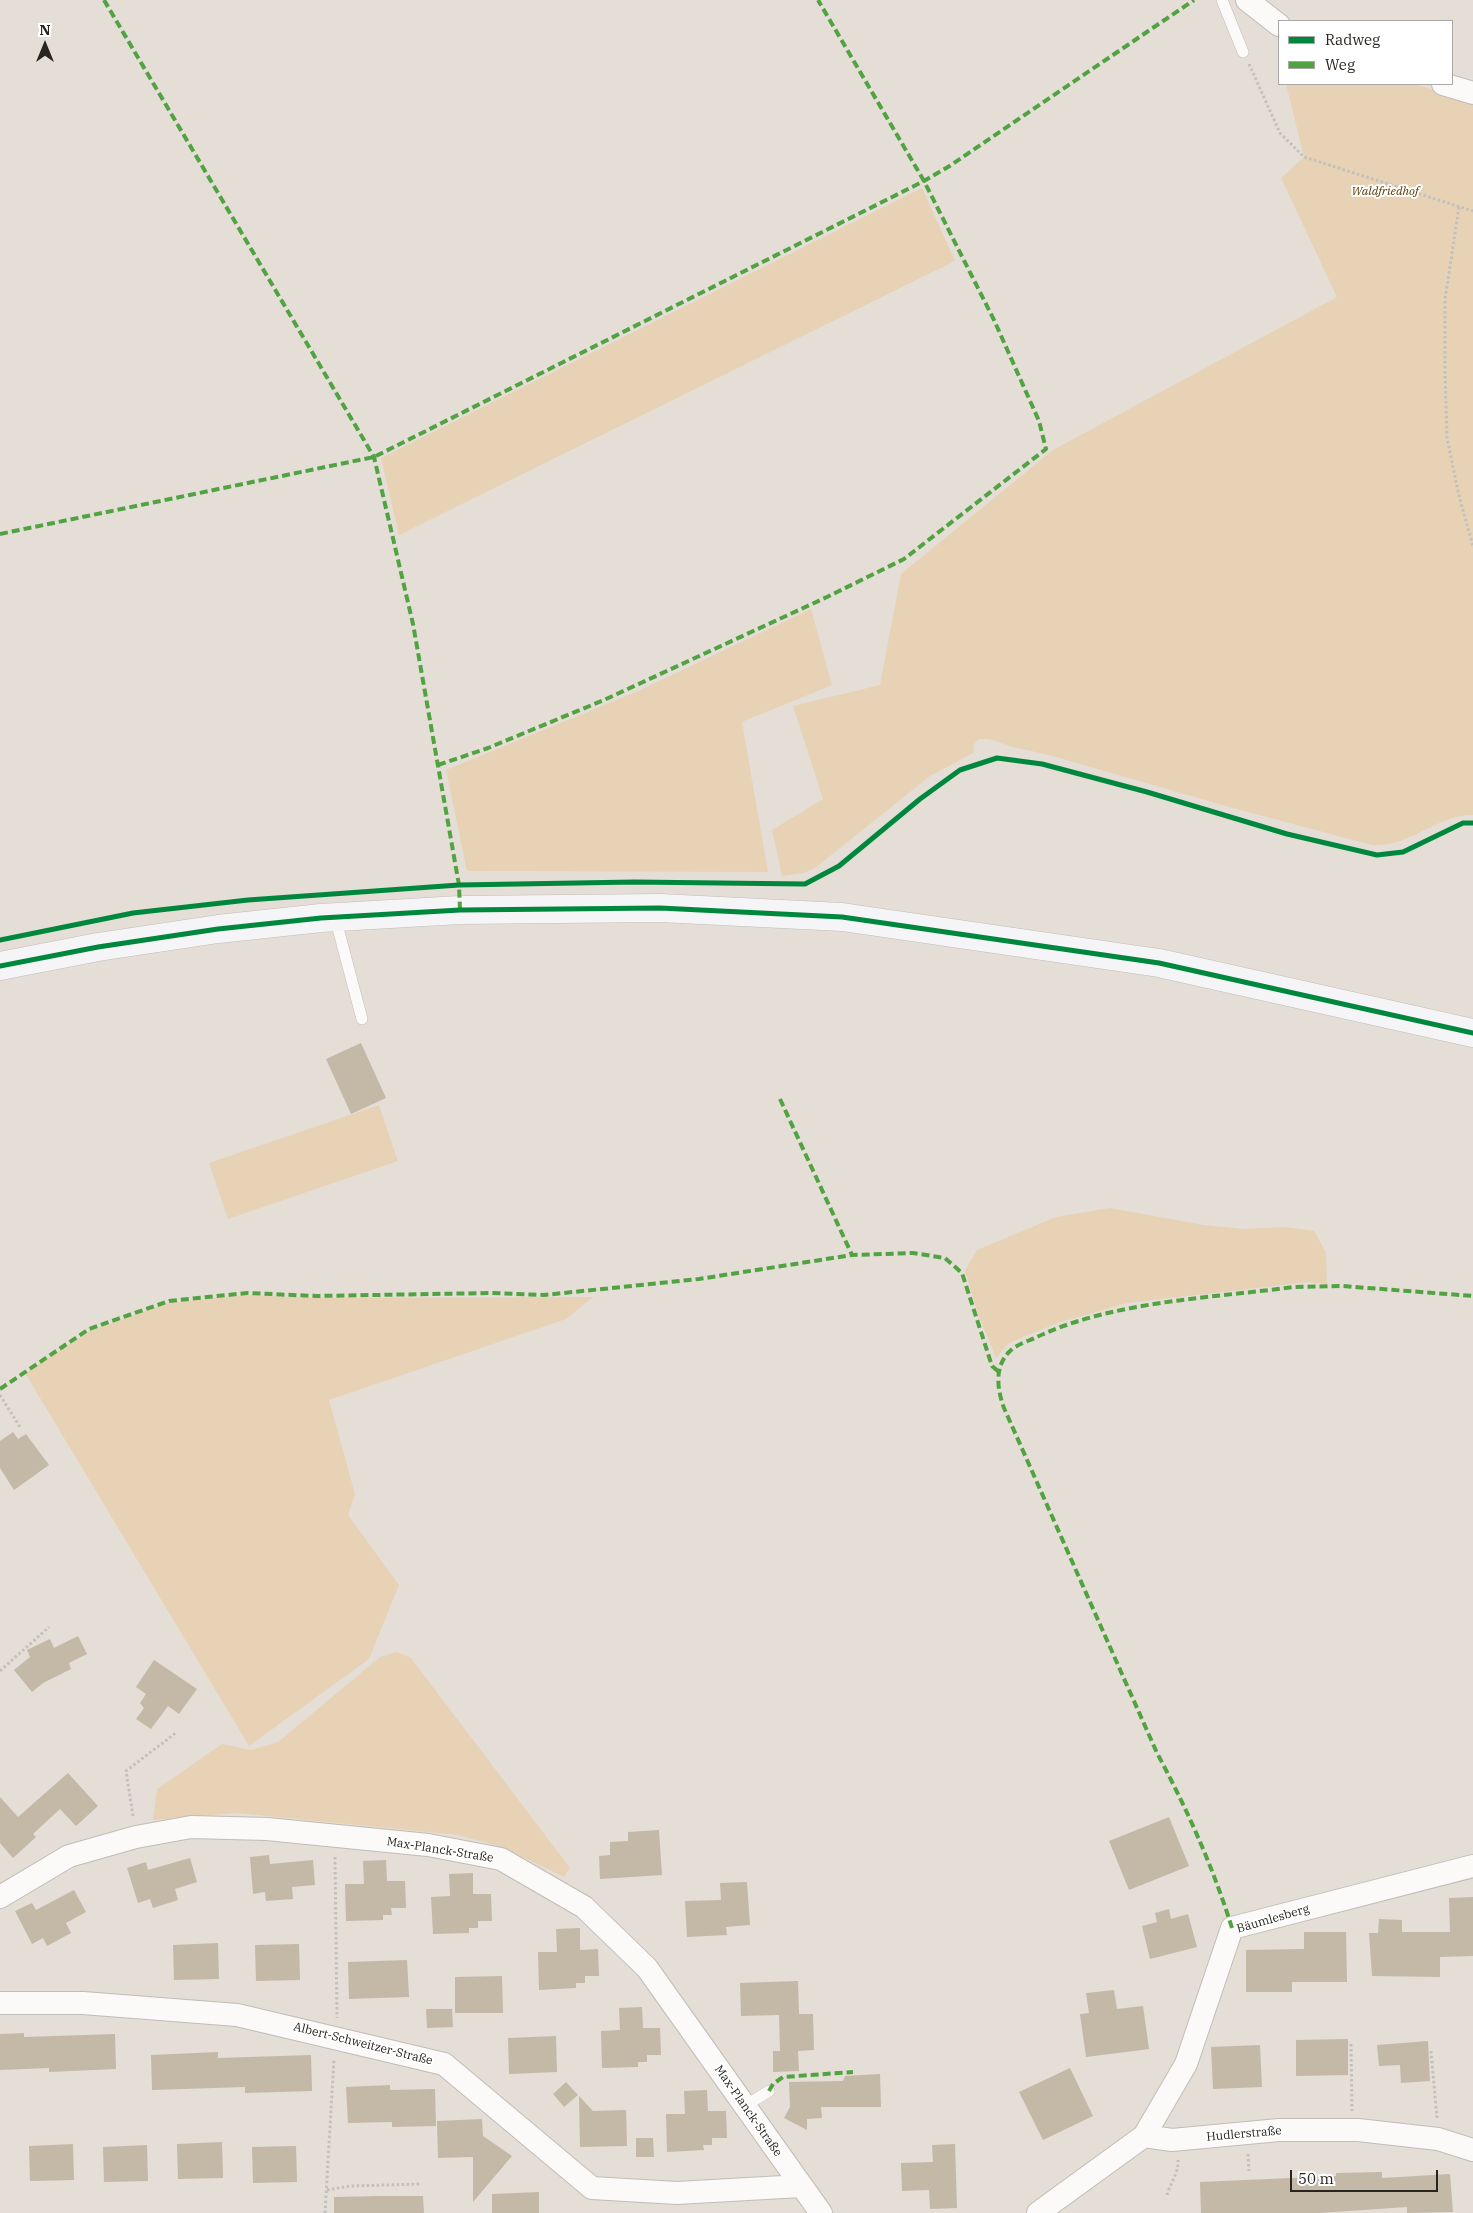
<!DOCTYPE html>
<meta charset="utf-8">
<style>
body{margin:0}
#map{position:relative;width:1473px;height:2213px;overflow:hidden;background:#e4ded7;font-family:"IBM Plex Serif",serif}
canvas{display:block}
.legend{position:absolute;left:1278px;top:20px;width:175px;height:65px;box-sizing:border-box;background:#fff;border:1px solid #a9a7a5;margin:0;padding:6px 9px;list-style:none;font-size:15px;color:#28241f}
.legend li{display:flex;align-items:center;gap:10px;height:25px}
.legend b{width:25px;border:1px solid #a9a7a5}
.north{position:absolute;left:20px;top:20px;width:50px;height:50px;-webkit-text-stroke:4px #fff;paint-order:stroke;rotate:0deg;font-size:14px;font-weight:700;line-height:20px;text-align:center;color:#28241f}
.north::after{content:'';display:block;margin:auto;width:18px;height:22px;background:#28241f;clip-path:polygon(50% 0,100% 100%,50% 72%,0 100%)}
.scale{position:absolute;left:1290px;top:2170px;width:148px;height:22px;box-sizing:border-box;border:2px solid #28241f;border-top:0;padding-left:6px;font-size:15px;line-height:18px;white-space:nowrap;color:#28241f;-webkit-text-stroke:4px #fff;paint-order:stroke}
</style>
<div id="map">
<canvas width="1473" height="2213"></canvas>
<ul class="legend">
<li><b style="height:6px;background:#00873e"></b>Radweg</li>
<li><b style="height:6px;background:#51a341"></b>Weg</li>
</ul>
<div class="north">N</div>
<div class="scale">50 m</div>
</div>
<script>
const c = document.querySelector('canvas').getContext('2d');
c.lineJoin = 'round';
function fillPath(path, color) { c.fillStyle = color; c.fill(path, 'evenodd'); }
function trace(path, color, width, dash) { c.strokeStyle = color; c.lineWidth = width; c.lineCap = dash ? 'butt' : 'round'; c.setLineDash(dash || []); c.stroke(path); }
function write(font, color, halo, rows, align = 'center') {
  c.font = font + ' "IBM Plex Serif",serif'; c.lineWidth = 4; c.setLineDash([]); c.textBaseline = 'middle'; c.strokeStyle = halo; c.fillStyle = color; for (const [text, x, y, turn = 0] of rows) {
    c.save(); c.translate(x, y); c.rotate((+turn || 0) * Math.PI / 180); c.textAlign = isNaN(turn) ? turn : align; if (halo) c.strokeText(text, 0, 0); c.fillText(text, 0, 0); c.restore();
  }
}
const green = new Path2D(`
 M 1286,84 L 1414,84 L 1473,102 L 1473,815 C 1436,815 1409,848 1372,845 L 1229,807 L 1049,755 L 1013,747 L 989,739 L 980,739 L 974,744 L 973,753 L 930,776 L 815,868 L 804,873 L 782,876 L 772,830 L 823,799 L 793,706 L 880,685 L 901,574 L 1053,450 L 1337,297 L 1281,178 L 1304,157 Z
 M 922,188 L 955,261 L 399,535 L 381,458 Z
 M 811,609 L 832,685 L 742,722 L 768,872 L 467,871 L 446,770 L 636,692 Z
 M 379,1105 L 398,1161 L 228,1219 L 209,1163 Z
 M 1110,1208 L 1204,1225 L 1243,1229 L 1286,1227 L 1314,1231 L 1326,1252 L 1327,1284 L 1308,1282 L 1127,1303 L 1058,1323 L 1018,1339 L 1008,1344 L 996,1358 L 978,1314 L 965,1271 L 977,1250 L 1056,1217 Z
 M 247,1295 L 314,1298 L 593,1297 L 566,1319 L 329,1400 L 355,1494 L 348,1515 L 399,1585 L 369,1659 L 249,1746 L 25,1373 L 90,1331 L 169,1303 Z
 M 397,1652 L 411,1658 L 570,1868 L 564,1877 L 502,1847 L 458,1835 L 237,1813 L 153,1820 L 157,1789 L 222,1744 L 251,1750 L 278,1742 L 380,1657 Z`);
const building = new Path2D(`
 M 361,1043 L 386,1098 L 351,1114 L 326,1059 Z
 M 13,1432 L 18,1439 L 26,1434 L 49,1465 L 14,1490 L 0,1468 L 0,1441 Z
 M 78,1636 L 87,1654 L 69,1663 L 71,1669 L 43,1683 L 32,1692 L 14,1670 L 30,1657 L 27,1650 L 50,1639 L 54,1648 Z
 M 154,1660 L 197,1689 L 179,1714 L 168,1706 L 151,1729 L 136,1719 L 144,1708 L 140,1703 L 146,1694 L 136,1687 Z
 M 68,1773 L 98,1806 L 76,1826 L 60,1809 L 33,1834 L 36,1837 L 13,1858 L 0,1843 L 0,1797 L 18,1817 Z
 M 1169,1817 L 1189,1866 L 1129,1890 L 1109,1841 Z
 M 659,1830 L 662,1875 L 600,1879 L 599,1856 L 610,1855 L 610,1842 L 628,1841 L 628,1832 Z
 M 269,1855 L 270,1864 L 313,1860 L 315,1885 L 292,1887 L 293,1899 L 266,1901 L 265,1892 L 253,1894 L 250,1857 Z
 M 190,1858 L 197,1882 L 175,1889 L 178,1900 L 153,1908 L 150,1899 L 138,1903 L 127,1868 L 146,1862 L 148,1870 Z
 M 386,1860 L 387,1881 L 405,1881 L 406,1908 L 391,1908 L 392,1915 L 383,1915 L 383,1920 L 346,1921 L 345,1884 L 364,1884 L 363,1861 Z
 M 473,1873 L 473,1894 L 491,1894 L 492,1921 L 478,1921 L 478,1928 L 469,1928 L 469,1933 L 433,1934 L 431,1897 L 450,1896 L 449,1874 Z
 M 747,1882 L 750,1925 L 726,1927 L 727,1935 L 687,1937 L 685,1901 L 721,1900 L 720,1883 Z
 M 74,1890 L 86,1912 L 66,1923 L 71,1933 L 47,1946 L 43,1938 L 32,1944 L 15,1911 L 32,1903 L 36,1910 Z
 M 1473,1897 L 1473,1956 L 1440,1957 L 1440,1977 L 1372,1976 L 1369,1933 L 1378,1933 L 1379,1919 L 1402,1920 L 1402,1932 L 1450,1932 L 1449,1898 Z
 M 1169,1909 L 1171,1919 L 1188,1914 L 1197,1947 L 1150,1959 L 1142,1926 L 1157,1922 L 1155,1913 Z
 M 580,1928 L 580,1950 L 598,1949 L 599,1976 L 585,1976 L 585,1983 L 576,1983 L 576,1988 L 539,1990 L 538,1952 L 557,1952 L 556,1929 Z
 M 1304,1932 L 1346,1932 L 1347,1982 L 1292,1982 L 1292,1992 L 1246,1992 L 1246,1950 L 1304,1949 Z
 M 218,1943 L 219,1979 L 174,1980 L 173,1945 Z
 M 299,1944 L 300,1980 L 256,1981 L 255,1945 Z
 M 407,1960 L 409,1997 L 349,1999 L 348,1962 Z
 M 502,1976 L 503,2013 L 455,2013 L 455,1977 Z
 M 798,1981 L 799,2014 L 813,2014 L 814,2050 L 798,2051 L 799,2071 L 773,2072 L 773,2051 L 780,2051 L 779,2015 L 741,2016 L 740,1983 Z
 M 1114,1990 L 1117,2009 L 1143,2006 L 1149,2049 L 1086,2057 L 1080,2014 L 1089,2013 L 1086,1993 Z
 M 642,2007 L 643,2028 L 660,2028 L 661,2055 L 647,2055 L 647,2062 L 638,2062 L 638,2067 L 602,2068 L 601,2031 L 620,2030 L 619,2008 Z
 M 426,2009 L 452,2009 L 453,2027 L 427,2028 Z
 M 24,2033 L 24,2037 L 115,2034 L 116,2069 L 49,2072 L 49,2068 L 0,2070 L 0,2034 Z
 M 556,2036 L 557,2072 L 509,2074 L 508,2038 Z
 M 1348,2039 L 1348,2075 L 1296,2076 L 1296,2040 Z
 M 1428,2041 L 1430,2081 L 1401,2083 L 1400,2065 L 1379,2066 L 1377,2045 Z
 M 1260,2045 L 1262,2087 L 1213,2089 L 1211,2047 Z
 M 218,2052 L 218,2058 L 311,2055 L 312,2091 L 245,2093 L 245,2087 L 152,2090 L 151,2055 Z
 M 1070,2068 L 1093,2116 L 1043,2140 L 1019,2092 Z
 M 880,2074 L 881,2107 L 821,2107 L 822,2118 L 807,2119 L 807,2130 L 784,2118 L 790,2107 L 789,2082 L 843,2081 L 845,2076 Z
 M 566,2082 L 578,2095 L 564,2107 L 553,2094 Z
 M 390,2085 L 390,2090 L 435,2089 L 436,2126 L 392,2127 L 392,2122 L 348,2123 L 346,2087 Z
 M 707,2090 L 708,2111 L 726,2111 L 727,2138 L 712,2138 L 712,2145 L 703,2145 L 704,2150 L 667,2152 L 666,2114 L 685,2114 L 684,2091 Z
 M 579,2096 L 593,2111 L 626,2110 L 627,2146 L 580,2147 Z
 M 482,2119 L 483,2136 L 512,2156 L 473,2202 L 473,2157 L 438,2158 L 437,2121 Z
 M 636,2138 L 653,2138 L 654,2157 L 636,2157 Z
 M 222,2142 L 223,2178 L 178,2179 L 177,2144 Z
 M 73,2144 L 74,2180 L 30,2181 L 29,2146 Z
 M 955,2144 L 957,2208 L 930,2209 L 929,2190 L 902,2191 L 901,2163 L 933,2162 L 932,2145 Z
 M 147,2145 L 148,2181 L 104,2182 L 103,2147 Z
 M 296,2146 L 297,2182 L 253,2183 L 252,2147 Z
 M 1382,2172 L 1382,2178 L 1450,2174 L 1453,2212 L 1407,2213 L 1407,2207 L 1319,2213 L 1201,2213 L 1200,2182 L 1336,2176 L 1336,2173 Z
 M 539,2192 L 539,2213 L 492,2213 L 492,2194 Z
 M 379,2196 L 423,2196 L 424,2213 L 334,2213 L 334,2197 Z`);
const path = new Path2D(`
 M 1249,64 L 1280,133 L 1304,157 L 1473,211
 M 1459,207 L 1445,299 L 1445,373 L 1447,438 L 1459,496 L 1473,546
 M 0,1395 L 20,1427
 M 0,1671 L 49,1627
 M 133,1816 L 126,1771 L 177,1732
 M 335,1857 L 337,2018
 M 1351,2044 L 1352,2111
 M 1431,2051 L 1437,2118
 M 1248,2154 L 1249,2171
 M 327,2190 L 350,2186 L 420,2184
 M 1167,2195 C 1170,2183 1179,2173 1178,2160
 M 325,2213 L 334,2059`);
const lane = new Path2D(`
 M 1222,0 L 1243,52
 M 335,917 L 362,1019
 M 745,2106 L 769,2091`);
const street = new Path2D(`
 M 1247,0 L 1279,25
 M 1443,84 L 1473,93
 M 0,1897 L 69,1856 L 136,1837 L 191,1827 L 267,1829 L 428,1845 L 501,1859 L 584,1907 L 647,1968 L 821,2213
 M 0,2003 L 83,2003 L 237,2015 L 444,2064 L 592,2188 L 677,2193 L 801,2186
 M 1144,2136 L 1186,2064 L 1232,1928 L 1473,1866
 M 1038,2213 L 1144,2136 L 1172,2140 L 1279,2130 L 1358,2130 L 1438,2139 L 1473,2150`);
const secondary = new Path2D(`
 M 0,966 L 98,947 L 218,929 L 321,918 L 460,910 L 660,908 L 842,917 L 1159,963 L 1473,1033`);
const quiet = new Path2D(`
 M 104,0 L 374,457 L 413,624 L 459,885 L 460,910
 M 0,534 L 374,457 L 924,181 L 948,167 L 1194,0
 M 438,765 L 488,748 L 604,700 L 827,597 L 904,559 L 1046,449 L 1039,421 L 994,320 L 924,181 L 818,0
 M 780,1099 L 852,1255
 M 0,1389 L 89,1329 L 169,1301 L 247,1293 L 316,1296 L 491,1293 L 544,1295 L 699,1279 L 852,1255 L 913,1253 L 945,1258 L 962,1273 L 992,1366 L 999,1372
 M 1232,1928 C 1213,1867 1187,1809 1157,1753 L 1004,1408 C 997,1389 994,1366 1010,1351 C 1017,1344 1029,1341 1037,1337 C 1113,1301 1211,1298 1294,1287 L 1342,1286 L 1473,1296
 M 769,2091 L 773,2084 L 783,2077 L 853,2072`);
const cycleway = new Path2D(`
 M 0,940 L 133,913 L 248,900 L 459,885 L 634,882 L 805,884 L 839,866 L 920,799 L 960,770 L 997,758 L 1042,764 L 1147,792 L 1287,834 L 1377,855 L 1403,852 L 1463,823 L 1473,823
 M 0,966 L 98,947 L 218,929 L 321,918 L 460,910 L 660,908 L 842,917 L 1159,963 L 1473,1033`);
const parkNames = [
 ["Waldfriedhof",1385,192]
];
const streetNames = [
 ["Max-Planck-Straße",440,1850,9],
 ["Bäumlesberg",1273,1919,-16],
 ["Albert-Schweitzer-Straße",363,2044,14],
 ["Max-Planck-Straße",748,2111,55],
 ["Hudlerstraße",1244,2134,-5]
];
fillPath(green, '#e7d2b6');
fillPath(building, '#c4b8a7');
trace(lane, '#c1bcb6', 12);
trace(street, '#c1bcb6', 24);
trace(secondary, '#c1bcb6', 29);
trace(path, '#c2c0bd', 3, [2.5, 2.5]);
trace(lane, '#fbfaf9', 11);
trace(street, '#fbfaf9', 22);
trace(secondary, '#f5f4f6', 28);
trace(quiet, '#51a341', 4, [8, 4]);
trace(cycleway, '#00873e', 5);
write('italic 12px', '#593900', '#fff', parkNames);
write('12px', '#28241f', '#fff', streetNames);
</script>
